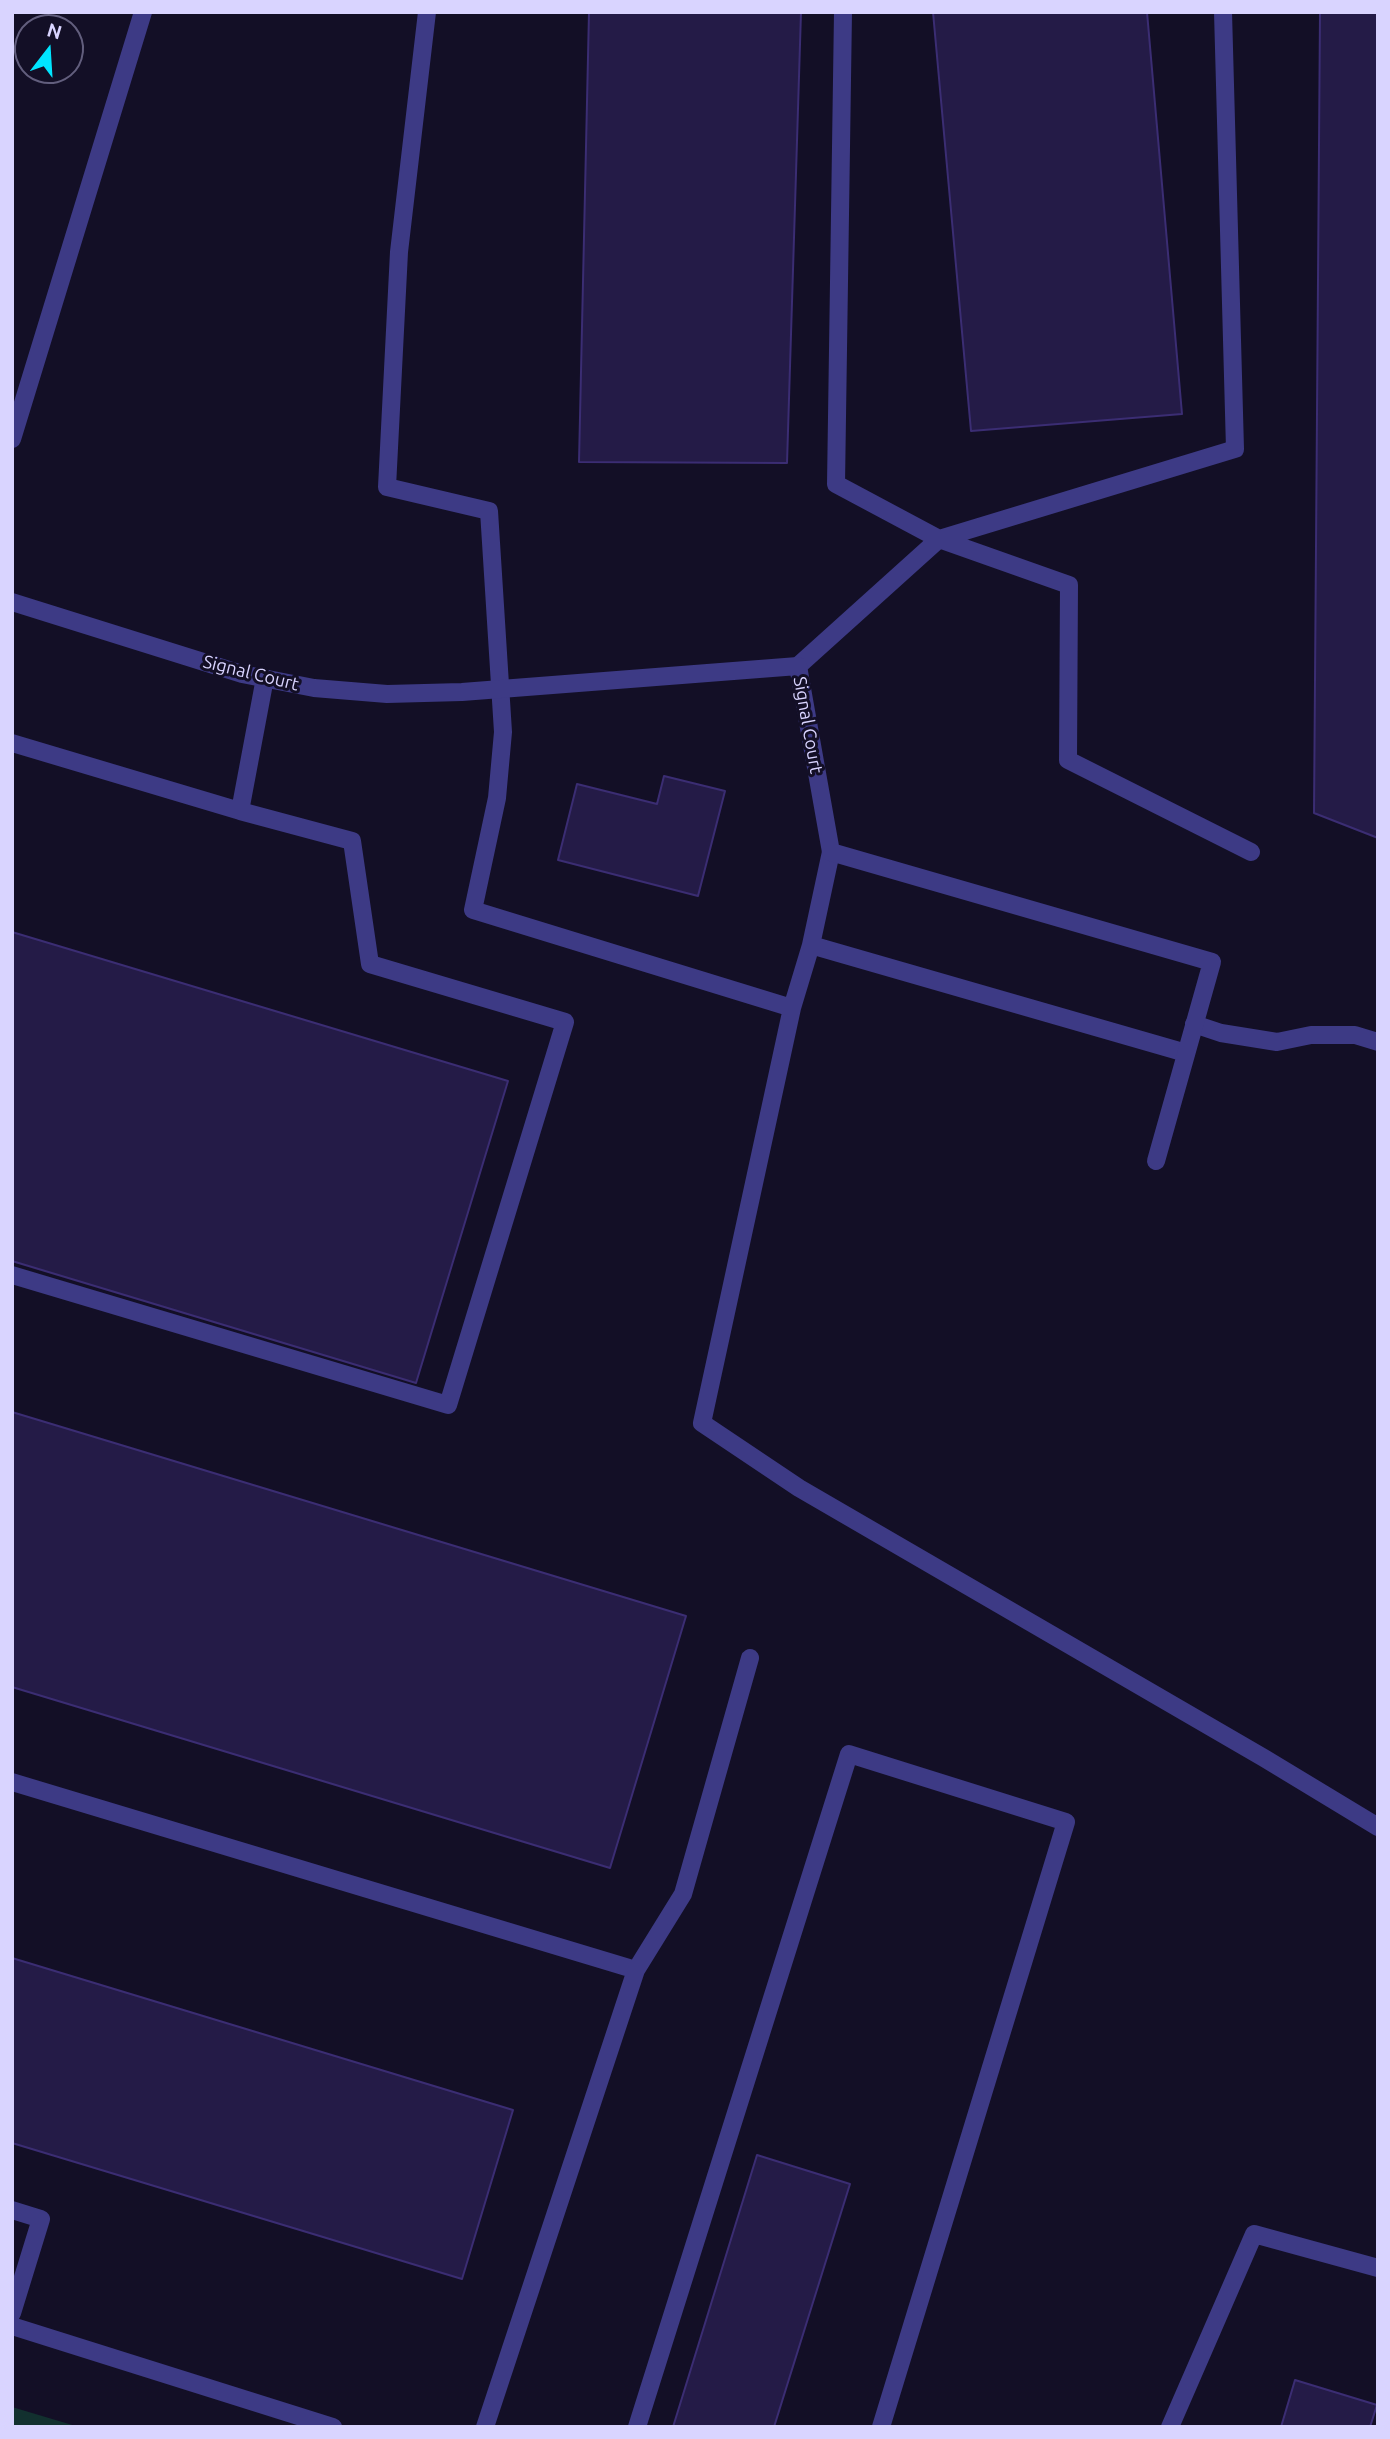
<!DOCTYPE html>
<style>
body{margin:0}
#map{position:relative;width:1390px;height:2439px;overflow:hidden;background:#130f26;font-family:Ubuntu,sans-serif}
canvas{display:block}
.frame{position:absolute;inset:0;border:14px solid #d9d4ff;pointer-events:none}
.north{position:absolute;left:14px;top:14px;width:70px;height:70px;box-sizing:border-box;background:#130f26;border:2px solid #625e7d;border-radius:50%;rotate:17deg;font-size:19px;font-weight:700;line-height:28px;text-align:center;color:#d9d4ff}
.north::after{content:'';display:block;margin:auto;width:24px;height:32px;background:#00e5ff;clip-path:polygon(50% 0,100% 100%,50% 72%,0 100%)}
</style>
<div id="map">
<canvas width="1390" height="2439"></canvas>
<div class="frame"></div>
<div class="north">N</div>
</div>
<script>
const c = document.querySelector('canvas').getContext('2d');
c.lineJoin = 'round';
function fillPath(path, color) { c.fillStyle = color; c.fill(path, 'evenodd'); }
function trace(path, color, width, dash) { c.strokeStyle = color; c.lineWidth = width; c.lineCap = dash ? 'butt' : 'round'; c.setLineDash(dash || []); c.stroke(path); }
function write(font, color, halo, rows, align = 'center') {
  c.font = font + ' Ubuntu,sans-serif'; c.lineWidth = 6; c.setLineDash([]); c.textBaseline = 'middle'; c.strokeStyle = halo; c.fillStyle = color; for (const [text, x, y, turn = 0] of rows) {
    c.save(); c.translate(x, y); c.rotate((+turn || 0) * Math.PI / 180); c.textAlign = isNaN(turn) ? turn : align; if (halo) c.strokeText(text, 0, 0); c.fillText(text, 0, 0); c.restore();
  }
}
const green = new Path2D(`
 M 12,2407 L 79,2427 L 12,2427 Z`);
const building = new Path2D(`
 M 589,12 L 801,12 L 787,463 L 579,462 Z
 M 933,12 L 1147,12 L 1182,414 L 971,431 Z
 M 1320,12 L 1378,12 L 1378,838 L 1314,813 Z
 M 664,776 L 725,791 L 698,896 L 558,860 L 577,784 L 657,804 Z
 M 12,932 L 508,1081 L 416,1383 L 12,1261 Z
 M 12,1412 L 686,1616 L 610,1868 L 12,1687 Z
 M 12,1958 L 513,2110 L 462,2279 L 12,2143 Z
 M 757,2155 L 850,2184 L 774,2427 L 673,2427 Z
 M 1295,2380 L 1377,2405 L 1370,2427 L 1281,2427 Z`);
const service = new Path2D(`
 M 427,12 L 399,252 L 387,487 L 489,511 L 503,732 L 497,798 L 473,910 L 792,1008
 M 12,439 L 143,12
 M 939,539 L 1235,449 L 1223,12
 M 939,539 L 1069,585 L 1068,760 L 1251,852
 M 798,666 L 939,539 L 836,484 L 843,12
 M 12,743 L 240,811 L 352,841 L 370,964 L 565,1022 L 448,1405 L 12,1275
 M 240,811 L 265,678
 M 831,852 L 811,945 L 1186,1053
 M 811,945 L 792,1008 L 702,1423 L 799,1488 L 1264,1758 L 1378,1827
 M 1194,1024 L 1221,1033 L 1277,1042 L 1311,1035 L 1355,1035 L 1378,1042
 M 12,1782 L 636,1970 L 485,2427
 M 636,1970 L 683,1894 L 750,1658
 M 12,2210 L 41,2219 L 12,2313
 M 12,2326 L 333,2427
 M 637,2427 L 849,1754 L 1066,1822 L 881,2427
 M 1170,2427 L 1254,2234 L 1378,2268`);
const minor = new Path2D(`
 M 12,602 L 242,674 L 314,688 L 387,694 L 462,692 L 798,666 L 831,852 L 1212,962 L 1156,1161`);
const streetNames = [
 ["Signal Court",251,673,14],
 ["Signal Court",808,725,80]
];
fillPath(green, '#12302f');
fillPath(building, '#241b47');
trace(building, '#3b2d73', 2);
trace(service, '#3d3a85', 18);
trace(minor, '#3d3a85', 18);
write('18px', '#d9d4ff', '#130f26', streetNames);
</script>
